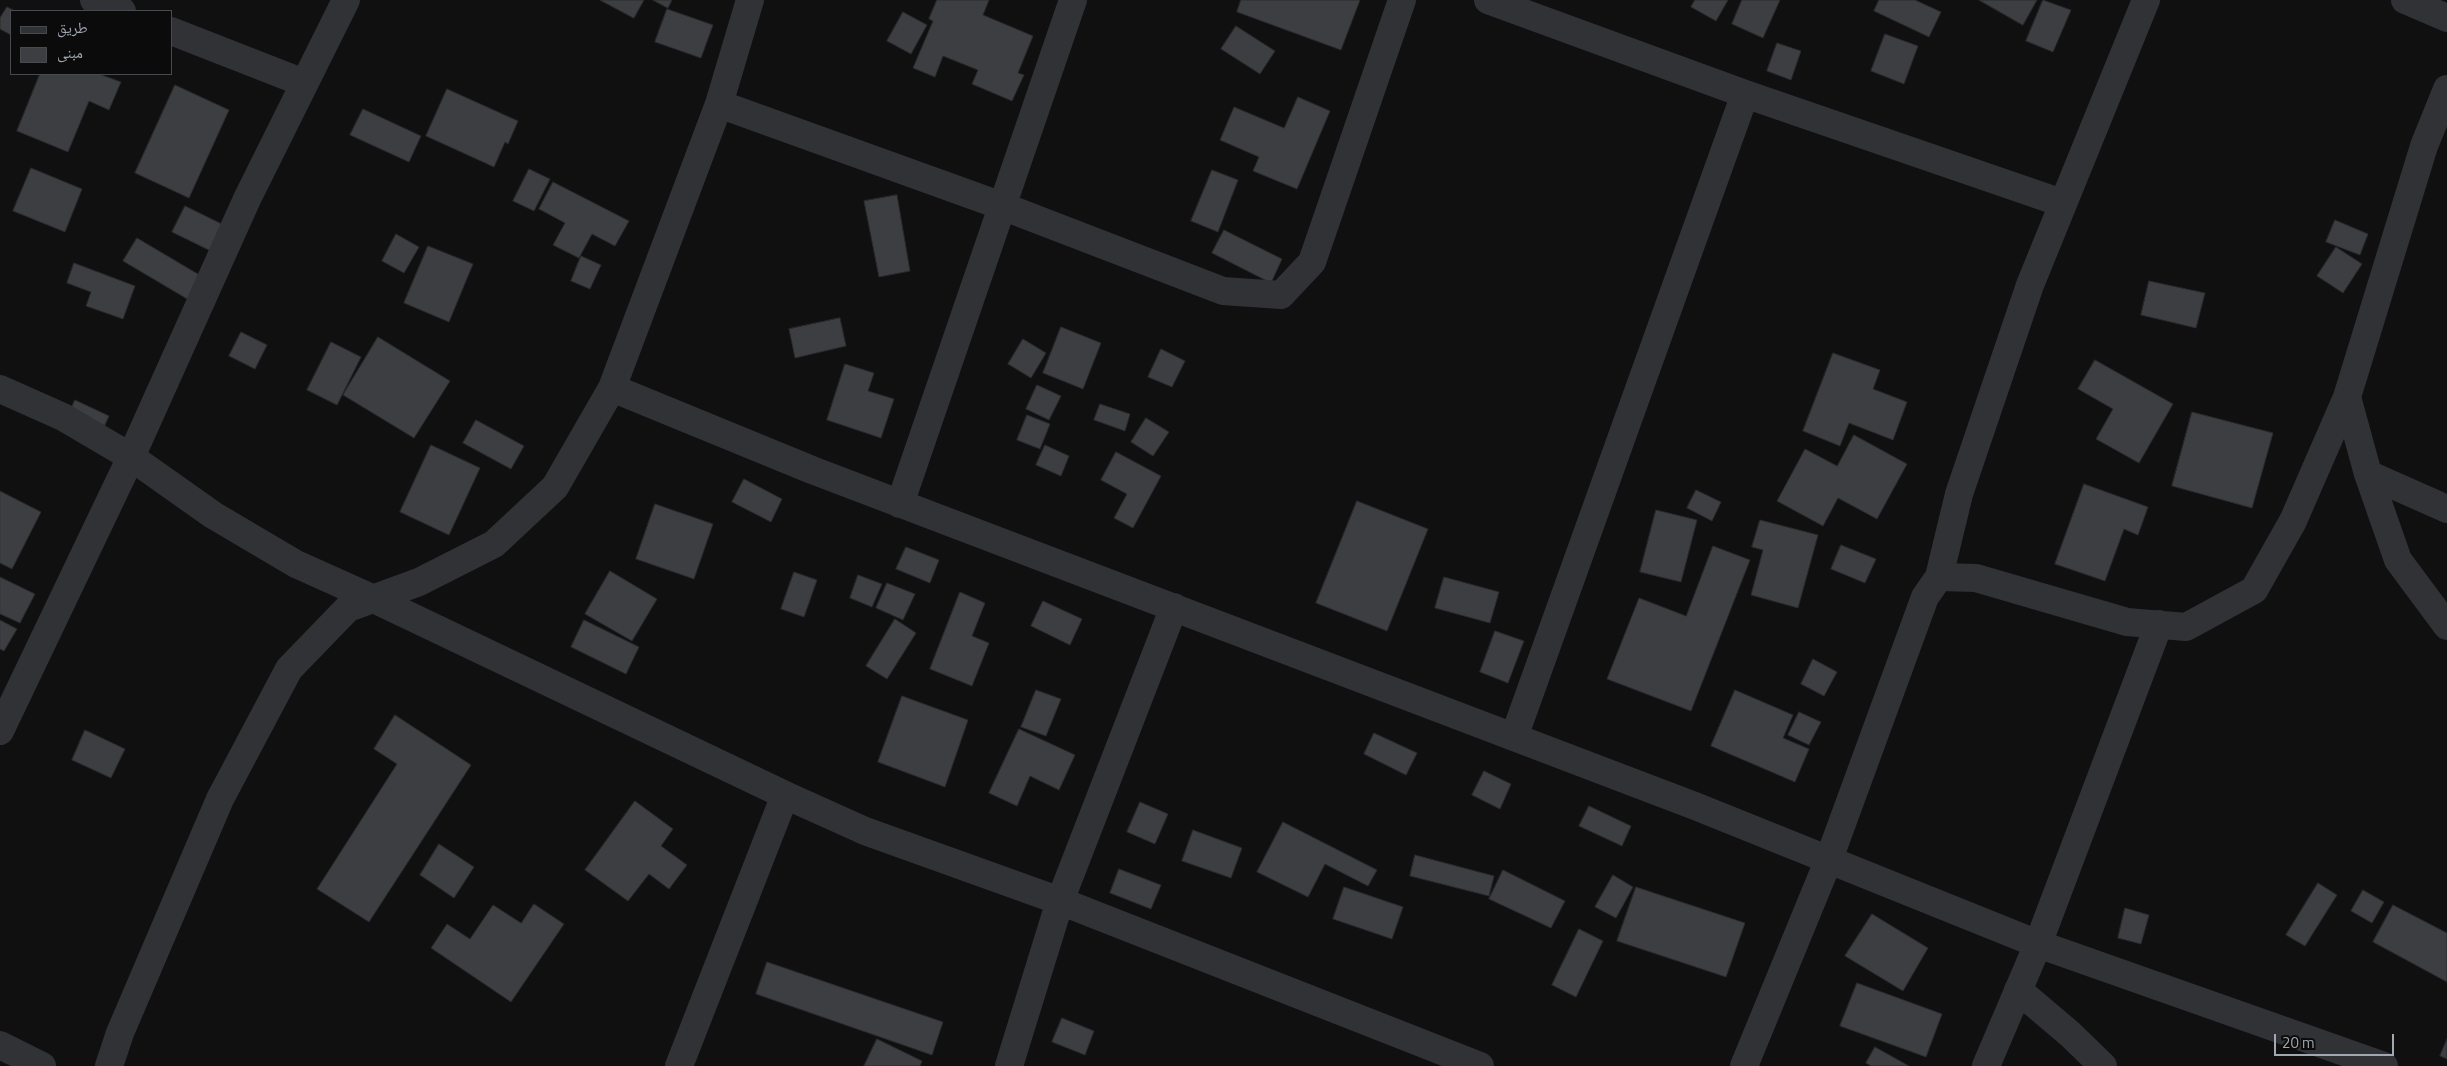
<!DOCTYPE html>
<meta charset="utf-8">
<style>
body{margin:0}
#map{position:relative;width:2447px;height:1066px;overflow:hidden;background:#101011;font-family:"Titillium Web","Noto Naskh Arabic",sans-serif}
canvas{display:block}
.legend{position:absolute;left:10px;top:10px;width:162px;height:65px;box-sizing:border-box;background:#0b0b0c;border:1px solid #474a4e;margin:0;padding:6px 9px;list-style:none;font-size:15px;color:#a1a8b2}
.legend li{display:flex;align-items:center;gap:10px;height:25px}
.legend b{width:25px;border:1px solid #474a4e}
.scale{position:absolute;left:2274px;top:1034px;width:120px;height:22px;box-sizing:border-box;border:2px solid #a1a8b2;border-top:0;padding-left:6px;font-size:15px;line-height:18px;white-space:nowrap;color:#a1a8b2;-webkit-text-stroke:4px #0b0b0c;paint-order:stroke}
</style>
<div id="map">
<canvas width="2447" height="1066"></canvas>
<ul class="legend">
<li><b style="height:6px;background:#313236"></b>طريق</li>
<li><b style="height:14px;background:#3c3e41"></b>مبنى</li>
</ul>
<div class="scale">20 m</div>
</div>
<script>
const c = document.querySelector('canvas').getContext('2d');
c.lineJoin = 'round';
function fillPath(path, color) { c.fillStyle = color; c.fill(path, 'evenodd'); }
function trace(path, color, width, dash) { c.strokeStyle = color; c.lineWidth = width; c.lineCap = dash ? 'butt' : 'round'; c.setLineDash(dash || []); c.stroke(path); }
const building = new Path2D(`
 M 600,0 L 644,0 L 634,18 Z
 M 653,0 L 672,0 L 668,8 Z
 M 937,0 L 989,0 L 983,15 L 1033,36 L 1018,73 L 1024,75 L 1012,101 L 972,84 L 978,70 L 943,56 L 935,77 L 913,68 L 933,21 L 929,19 Z
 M 1241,0 L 1360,0 L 1341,50 L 1237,12 Z
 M 1695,0 L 1728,0 L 1716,21 L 1691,7 Z
 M 1742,0 L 1780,0 L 1763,38 L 1732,24 Z
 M 1879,0 L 1915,0 L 1941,12 L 1929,37 L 1874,11 Z
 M 1979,0 L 2037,0 L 2023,25 Z
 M 2043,0 L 2071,10 L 2053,52 L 2026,41 Z
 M 7,7 L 15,11 L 11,11 L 11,35 L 0,29 L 0,18 Z
 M 667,9 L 713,25 L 701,58 L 655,42 Z
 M 903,12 L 927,25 L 911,54 L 887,41 Z
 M 1236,26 L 1275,51 L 1260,74 L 1221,49 Z
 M 1885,34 L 1918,46 L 1904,84 L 1871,71 Z
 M 1777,43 L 1801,51 L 1791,80 L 1767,71 Z
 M 40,74 L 99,74 L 121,82 L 109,110 L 89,101 L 68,152 L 17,131 Z
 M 175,85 L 229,110 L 189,198 L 135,173 Z
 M 447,89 L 518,121 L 508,144 L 505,142 L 494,167 L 426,136 Z
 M 1298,97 L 1330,111 L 1297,189 L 1253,171 L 1259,157 L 1220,140 L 1234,107 L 1284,128 Z
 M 363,109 L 421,136 L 409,162 L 350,135 Z
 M 31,168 L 82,189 L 65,232 L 13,211 Z
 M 529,169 L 550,179 L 534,211 L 513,201 Z
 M 1212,170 L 1238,180 L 1218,232 L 1191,221 Z
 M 553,182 L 629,221 L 615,246 L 592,234 L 579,258 L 553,245 L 565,223 L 539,209 Z
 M 897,195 L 910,271 L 879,277 L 864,201 Z
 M 185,206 L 232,229 L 219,255 L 172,232 Z
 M 2335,220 L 2368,234 L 2360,255 L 2326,242 Z
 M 1224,230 L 1282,259 L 1271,283 L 1212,253 Z
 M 396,234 L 419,247 L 404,273 L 382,261 Z
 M 137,238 L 208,280 L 194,303 L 123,261 Z
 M 428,246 L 473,264 L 449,322 L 404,303 Z
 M 2336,247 L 2362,264 L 2343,293 L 2317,276 Z
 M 581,256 L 601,265 L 590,289 L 571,281 Z
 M 74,263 L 135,286 L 123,319 L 86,306 L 91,292 L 67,283 Z
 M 2149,281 L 2205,293 L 2196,328 L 2141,315 Z
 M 840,318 L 846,346 L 795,358 L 789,329 Z
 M 1061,327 L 1101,343 L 1083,389 L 1043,373 Z
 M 241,332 L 267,345 L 255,369 L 229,356 Z
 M 378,337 L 450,381 L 414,438 L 343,395 Z
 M 1023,339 L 1046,353 L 1031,378 L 1008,364 Z
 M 331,342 L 361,357 L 337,405 L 307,390 Z
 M 1161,349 L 1185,361 L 1172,387 L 1148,377 Z
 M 1833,353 L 1880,370 L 1873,389 L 1907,402 L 1893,440 L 1849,423 L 1840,446 L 1803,431 Z
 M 2095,360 L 2173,404 L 2139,463 L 2096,439 L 2113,409 L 2078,389 Z
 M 845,364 L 874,373 L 868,391 L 894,399 L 881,438 L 827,420 Z
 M 1037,385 L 1061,396 L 1049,420 L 1026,409 Z
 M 75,400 L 109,416 L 100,436 L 66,420 Z
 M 1100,404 L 1130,414 L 1125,431 L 1094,420 Z
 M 2192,412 L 2273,433 L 2252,508 L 2172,486 Z
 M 1027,415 L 1050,424 L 1040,449 L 1017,440 Z
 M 1146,418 L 1169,432 L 1153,456 L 1131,442 Z
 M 476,420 L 524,446 L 511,469 L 463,443 Z
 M 1854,435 L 1907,464 L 1877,519 L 1838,498 L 1823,526 L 1777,501 L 1805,449 L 1837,466 Z
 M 431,445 L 480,468 L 449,535 L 400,512 Z
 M 1045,445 L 1069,456 L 1061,476 L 1036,465 Z
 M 1116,452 L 1161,476 L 1133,528 L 1114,518 L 1127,494 L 1101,480 Z
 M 744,479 L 782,499 L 771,522 L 732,502 Z
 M 2084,484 L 2148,507 L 2138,535 L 2124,529 L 2105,581 L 2055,564 Z
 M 1696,490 L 1721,502 L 1712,521 L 1687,508 Z
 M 0,491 L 41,512 L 12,569 L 0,563 Z
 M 1357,501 L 1428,529 L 1387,631 L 1316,603 Z
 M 655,504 L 713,524 L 694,579 L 636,559 Z
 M 1656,510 L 1697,520 L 1681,582 L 1640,572 Z
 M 1760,520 L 1818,535 L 1798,608 L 1751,595 L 1763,550 L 1752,547 Z
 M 1841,545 L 1876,559 L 1865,583 L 1831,569 Z
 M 1713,546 L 1750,560 L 1691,711 L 1607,679 L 1639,598 L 1686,616 Z
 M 906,547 L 939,560 L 930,583 L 896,569 Z
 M 610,571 L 657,599 L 632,641 L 585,614 Z
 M 794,572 L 817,580 L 804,617 L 781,609 Z
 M 858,575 L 882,584 L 872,607 L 850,598 Z
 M 0,577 L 35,594 L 20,623 L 0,614 Z
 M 1444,577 L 1499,592 L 1490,623 L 1435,608 Z
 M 887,583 L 915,594 L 903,620 L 876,608 Z
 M 960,592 L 985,603 L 972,636 L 989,643 L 972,686 L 930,669 Z
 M 1043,601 L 1082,619 L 1070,645 L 1031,626 Z
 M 895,619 L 916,633 L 887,679 L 866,666 Z
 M 0,620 L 17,629 L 4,651 L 0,649 Z
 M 584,620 L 639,647 L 626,674 L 571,647 Z
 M 1495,631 L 1524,641 L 1508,683 L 1480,672 Z
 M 1813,659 L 1837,672 L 1824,696 L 1801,684 Z
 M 1036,690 L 1061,699 L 1046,736 L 1021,727 Z
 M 1735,690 L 1793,715 L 1783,738 L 1809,749 L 1795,782 L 1711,746 Z
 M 902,696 L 968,720 L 945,787 L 878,762 Z
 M 1799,712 L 1821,722 L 1809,745 L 1788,735 Z
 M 395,715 L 471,765 L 369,922 L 317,889 L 397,764 L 374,749 Z
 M 1019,729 L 1075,755 L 1059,790 L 1030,776 L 1017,806 L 989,793 Z
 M 85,730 L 125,749 L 111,778 L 72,760 Z
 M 1374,733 L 1417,753 L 1406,775 L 1364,754 Z
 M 1484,771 L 1511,784 L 1500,809 L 1472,795 Z
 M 635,801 L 673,829 L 661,846 L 687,865 L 669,889 L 649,874 L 628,901 L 585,870 Z
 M 1140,802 L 1168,814 L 1155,844 L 1127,832 Z
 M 1589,806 L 1631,826 L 1622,846 L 1579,826 Z
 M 1283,822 L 1377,870 L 1368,886 L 1325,864 L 1308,897 L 1257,872 Z
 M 1193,830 L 1242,848 L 1231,878 L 1182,861 Z
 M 439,844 L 474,867 L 454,898 L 420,875 Z
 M 1415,855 L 1494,876 L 1489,896 L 1410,876 Z
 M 1119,869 L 1161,885 L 1151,909 L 1110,893 Z
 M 1503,870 L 1565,901 L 1551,928 L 1489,899 Z
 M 1613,875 L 1633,887 L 1616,918 L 1595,907 Z
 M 2318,883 L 2337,895 L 2305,946 L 2286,935 Z
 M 1344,887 L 1403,907 L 1392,939 L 1333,919 Z
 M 1636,887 L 1745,923 L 1726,977 L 1617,941 Z
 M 2363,890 L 2384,902 L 2372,923 L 2351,911 Z
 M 534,904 L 564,924 L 511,1002 L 431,948 L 447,924 L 470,939 L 493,905 L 521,923 Z
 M 2393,905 L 2447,933 L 2447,982 L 2373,942 Z
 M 2125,908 L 2149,915 L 2141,944 L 2118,938 Z
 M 1872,914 L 1928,948 L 1903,991 L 1845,956 Z
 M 1579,929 L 1603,941 L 1576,997 L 1552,985 Z
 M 767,962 L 943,1022 L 932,1055 L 756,994 Z
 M 1857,983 L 1942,1014 L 1926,1057 L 1840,1026 Z
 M 1062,1018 L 1094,1031 L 1085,1055 L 1052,1042 Z
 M 877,1039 L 922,1061 L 920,1066 L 864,1066 Z
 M 2447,1039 L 2447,1059 L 2440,1056 Z
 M 1875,1047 L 1909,1066 L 1871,1066 L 1866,1063 Z`);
const minor = new Path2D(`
 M 94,0 L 122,11
 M 1488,0 L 1745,94 L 2062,203
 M 2405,0 L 2447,18
 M 171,31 L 304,83
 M 719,104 L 1002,206 L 1223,291 L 1281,295 L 1312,262 L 1402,0
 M 612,388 L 812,470 L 1695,806 L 2038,944 L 2384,1066
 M 0,389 L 63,417 L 131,457 L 213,515 L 296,564 L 374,599 L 785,795 L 865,831 L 1060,901 L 1480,1066
 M 2347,397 L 2368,474 L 2398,560 L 2447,626
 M 2368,474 L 2447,509
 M 900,504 L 1073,0
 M 1939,577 L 1959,494 L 2030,285 L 2146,0
 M 0,731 L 131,457 L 247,199 L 346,0
 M 1514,737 L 1745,94
 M 2018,990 L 2070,1034 L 2103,1066
 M 0,1045 L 42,1066
 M 109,1066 L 120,1033 L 220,799 L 289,669 L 348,608 L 419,582 L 494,544 L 555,487 L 612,388 L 719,104 L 750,0
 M 679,1066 L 785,795
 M 1009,1066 L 1060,901 L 1174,607
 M 1744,1066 L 1829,859 L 1925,597 L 1939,577 L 1976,578 L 2127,622 L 2186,627 L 2254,590 L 2293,521 L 2347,397 L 2424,146 L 2447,89
 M 1986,1066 L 2038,944 L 2159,624`);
fillPath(building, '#3c3e41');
trace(building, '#2a2a2d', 1);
trace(minor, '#313236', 28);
</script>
